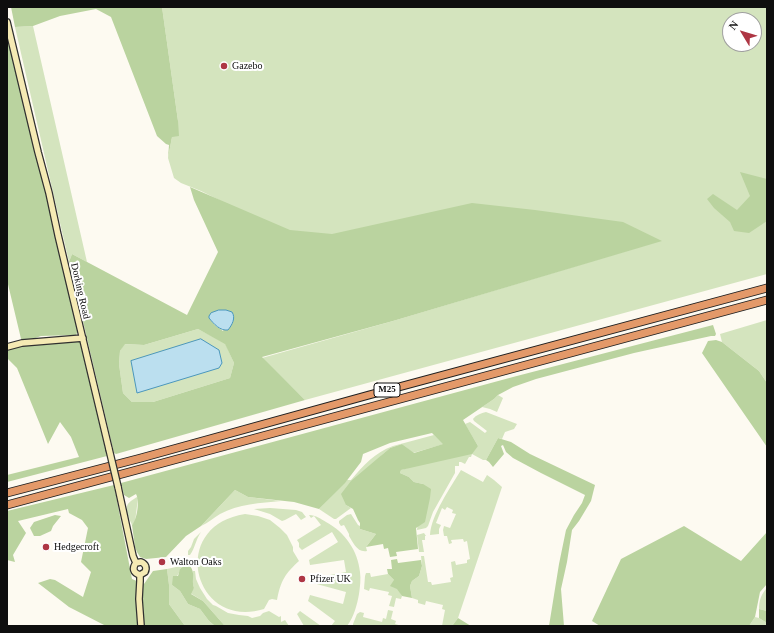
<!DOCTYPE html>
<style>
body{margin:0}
#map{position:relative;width:774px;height:633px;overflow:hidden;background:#fdfaf1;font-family:"Times New Roman",serif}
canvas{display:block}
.frame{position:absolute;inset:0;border:8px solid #0e0e0e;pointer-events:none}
.north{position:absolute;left:722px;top:12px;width:40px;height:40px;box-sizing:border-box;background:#fff;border:1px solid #9f9f9f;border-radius:50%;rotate:308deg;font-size:11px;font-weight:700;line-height:16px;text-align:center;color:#0e0e0e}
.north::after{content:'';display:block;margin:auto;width:14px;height:18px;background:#ae3644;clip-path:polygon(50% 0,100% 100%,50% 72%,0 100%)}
</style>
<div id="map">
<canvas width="774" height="633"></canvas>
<div class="frame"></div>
<div class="north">N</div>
</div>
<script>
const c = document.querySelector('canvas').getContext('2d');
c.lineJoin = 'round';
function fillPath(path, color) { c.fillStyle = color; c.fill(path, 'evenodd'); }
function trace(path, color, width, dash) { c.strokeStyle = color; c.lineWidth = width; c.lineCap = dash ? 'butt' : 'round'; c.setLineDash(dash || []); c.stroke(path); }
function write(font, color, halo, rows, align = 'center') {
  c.font = font + ' "Times New Roman",serif'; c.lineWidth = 4; c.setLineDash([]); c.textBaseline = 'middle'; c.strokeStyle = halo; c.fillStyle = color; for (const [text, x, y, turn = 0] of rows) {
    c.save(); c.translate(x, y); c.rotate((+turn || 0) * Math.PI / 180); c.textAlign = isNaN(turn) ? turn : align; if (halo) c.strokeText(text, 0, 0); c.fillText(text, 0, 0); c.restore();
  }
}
const green = new Path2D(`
 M 162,7 L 767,7 L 767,274 L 305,400 L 262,358 L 393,321 L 656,242 L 324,252 L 201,191 L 181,183 L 174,178 L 168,158 L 172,137 L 178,121 ZM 730,20 L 754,20 L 754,44 L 730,44 Z
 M 33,26 L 87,262 L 72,254 L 69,262 L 15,27 Z
 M 767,320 L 767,383 L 759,371 L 722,342 L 720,334 Z
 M 198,329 L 225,343 L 234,363 L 230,378 L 153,402 L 132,402 L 123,393 L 119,364 L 120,351 L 124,344 L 144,345 Z
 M 498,395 L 503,398 L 497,412 L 490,409 L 482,407 L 494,399 Z
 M 486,412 L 517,424 L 514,429 L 505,432 L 502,439 L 498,438 L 486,460 L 483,460 L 472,454 L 471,457 L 469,457 L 465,464 L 461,462 L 459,462 L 459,466 L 455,466 L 455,473 L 433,512 L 428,526 L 426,528 L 417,530 L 423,484 L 414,482 L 409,477 L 400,473 L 401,470 L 478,446 L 465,424 L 470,422 L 485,433 L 487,431 L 474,421 L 473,419 C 476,415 481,413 486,412 Z
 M 434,435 L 444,444 L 413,453 L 402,444 L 390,448 L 382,455 L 346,505 L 351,508 L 336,519 L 334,519 L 319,509 L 347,480 L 351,480 C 364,465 374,453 393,446 Z
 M 461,470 L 483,482 L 487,475 L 494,480 L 502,487 L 458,618 L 452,626 L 442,626 L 445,610 L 442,609 L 443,605 L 426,601 L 425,605 L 418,603 L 418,600 L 412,598 L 410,586 L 412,581 L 419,576 L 422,566 L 421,556 L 424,556 L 428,582 L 431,582 L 432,585 L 451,582 L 450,578 L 453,577 L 451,562 L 455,561 L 456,565 L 467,563 L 467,560 L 470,559 L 467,541 L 464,542 L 463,539 L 451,540 L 452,543 L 449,544 L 447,536 L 444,536 L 443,530 L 444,526 L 450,528 L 456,514 L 452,513 L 453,510 L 447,507 L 445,510 L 442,508 L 436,523 L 441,525 L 439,529 L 439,534 L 430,535 C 431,515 451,487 461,470 Z
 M 235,490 L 248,497 L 281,501 C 261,503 238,504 220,514 C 213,518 208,523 201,526 Z
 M 137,497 L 138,498 L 135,522 L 132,525 C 130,520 125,511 127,506 C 128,502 134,499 137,497 Z
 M 270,508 L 296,510 L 302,512 L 306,517 L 301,520 L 296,514 L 285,520 L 282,521 L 270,514 L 254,509 Z
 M 245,514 L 258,516 L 270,520 L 280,528 L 287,535 L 293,547 L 293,551 L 299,561 C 285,574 281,580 277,600 L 272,599 L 269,600 L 264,609 C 194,631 167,526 245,514 Z
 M 351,514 L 358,525 L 360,526 L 360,529 L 376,534 L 366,547 L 367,551 C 357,553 353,542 349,536 L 349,534 L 344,525 L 341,526 L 339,523 L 339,521 L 347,515 Z
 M 309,515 C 316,515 321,519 326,522 C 345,532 358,551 360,572 C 361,579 360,587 359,594 C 357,605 354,617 347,626 L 331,626 L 335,621 L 308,601 L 310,595 L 343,604 L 346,592 L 313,583 L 314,578 L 346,572 L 344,560 L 310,565 L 309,560 L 338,542 L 332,532 L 302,550 L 299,547 L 299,543 L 297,540 L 321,525 L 314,516 L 311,518 Z
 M 201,532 C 196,539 195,548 190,555 L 188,555 L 188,551 L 191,547 L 194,539 Z
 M 424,533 L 426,536 L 425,536 L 425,540 L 422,540 L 424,552 L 419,552 L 417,535 Z
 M 185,565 L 180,569 L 180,571 L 172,585 L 180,591 L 188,604 L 200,609 L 209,621 L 215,626 L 185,626 L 169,604 L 169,585 L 167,569 Z
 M 193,571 L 195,571 L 196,579 L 200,588 L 207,599 L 213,605 L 216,606 L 228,613 L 239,615 L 248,616 L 252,618 L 260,616 L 263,613 L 269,611 L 279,617 L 281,616 L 281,622 L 285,620 L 289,626 L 225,626 L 203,601 L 190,593 L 194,588 C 192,582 193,577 193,571 Z
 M 366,573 L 370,573 L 371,577 L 388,574 L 394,580 L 402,596 L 401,599 L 396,598 L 394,607 L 389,606 L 392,596 L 388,595 L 389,592 L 370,588 L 369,591 L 364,589 L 365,576 Z
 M 767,588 L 767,611 L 759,609 C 759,601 761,594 767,588 Z
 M 388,610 L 393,611 L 391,619 L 396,621 L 395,624 L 402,626 L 353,626 L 353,624 L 357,614 L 360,612 L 364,613 L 363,617 L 382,622 L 383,618 L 386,619 Z
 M 300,611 L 321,626 L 304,626 L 297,614 Z
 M 755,617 L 759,618 L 767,623 L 767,626 L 749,626 Z`);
const forest = new Path2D(`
 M 11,7 L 162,7 L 178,121 L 179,136 L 172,137 L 168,158 L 169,145 L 166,144 L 157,136 L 111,17 L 96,9 L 60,16 L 33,26 L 15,27 Z
 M 7,29 L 62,260 L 78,331 L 76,335 L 41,336 L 24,342 L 79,338 L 107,456 L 7,482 L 7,475 L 79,457 L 71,437 L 60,422 L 48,444 L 17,368 L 7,358 L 7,351 L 22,343 L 7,280 Z
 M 740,172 L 767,179 L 767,221 L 749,233 L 734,231 L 730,222 L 714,208 L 707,199 L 713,194 L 737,210 L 750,196 Z
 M 190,187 L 290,230 L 332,234 L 472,203 L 535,210 L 623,222 L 662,241 L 393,321 L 262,357 L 305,400 L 116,454 L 114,453 L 69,262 L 72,254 L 187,315 L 218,252 L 194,200 ZM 223,310 L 232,312 L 223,331 L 216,326 L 209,318 ZM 198,329 L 225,344 L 234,363 L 230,378 L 153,402 L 132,402 L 123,393 L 119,364 L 120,351 L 125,344 L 144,345 Z
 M 713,325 L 716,334 L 715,336 L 711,336 L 634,353 L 536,379 L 513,387 L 498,395 L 494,399 L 463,420 L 478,446 L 472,454 L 401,470 L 400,473 L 409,477 L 414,482 L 423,484 L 431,489 L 430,498 L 425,522 L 416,528 L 418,549 L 396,552 L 397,556 L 390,557 L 388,548 L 384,549 L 383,544 L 366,547 L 376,534 L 360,529 L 360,523 L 358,520 L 353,509 L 346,505 L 341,494 L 351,481 L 390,448 L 402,444 L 414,453 L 443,444 L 432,433 L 390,443 L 363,454 L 361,462 L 345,483 L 319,509 L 294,502 L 248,497 L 235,490 L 201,526 L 186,536 L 166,557 L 146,559 L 140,557 L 137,552 L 135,547 L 132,525 C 137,520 140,501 136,494 L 129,498 L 124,495 L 121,483 L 513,377 Z
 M 716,340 L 722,342 L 759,371 L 767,383 L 767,447 L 702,353 L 708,341 Z
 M 498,438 L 511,442 L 530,454 L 595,485 L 591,501 L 579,521 L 572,530 L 567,562 L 561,589 L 564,626 L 549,626 L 559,564 L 566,530 L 574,515 L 582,503 L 585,495 L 541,473 L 513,458 L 506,452 L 503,445 L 501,446 L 504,454 L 493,467 L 489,462 L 486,460 Z
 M 114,485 L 132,579 L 144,584 L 153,571 L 167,569 L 169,585 L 169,604 L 185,626 L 106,626 L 69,607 L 38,583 L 50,579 L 55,580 L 83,597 L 91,572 L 81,562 L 88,528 L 82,520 L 69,513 L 68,509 L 18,521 L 26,533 L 13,555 L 15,562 L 7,560 L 7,511 Z
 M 55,515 L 61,516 L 53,526 L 51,531 L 40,536 L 34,536 L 30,528 L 34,522 Z
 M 684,526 L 741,561 L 767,532 L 767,584 L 760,592 L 755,617 L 749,626 L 600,626 L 592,621 L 621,559 Z
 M 397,559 L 398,563 L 421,560 L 422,566 L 419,576 L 412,581 L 410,586 L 412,598 L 402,596 L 397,589 L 390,586 L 394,580 L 388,574 L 387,569 L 392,569 L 391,560 Z
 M 185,565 L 190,566 C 196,574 191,579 194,588 L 191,594 L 203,601 L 225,626 L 215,626 L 209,621 L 200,609 L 188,604 L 180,591 L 172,585 L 173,576 L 178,576 L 180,569 Z
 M 759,609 L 767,611 L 767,623 L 759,618 Z
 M 458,618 L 471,626 L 452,626 Z`);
const water = new Path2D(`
 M 219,310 L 226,310 L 232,312 C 236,318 232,325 228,330 C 220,331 214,324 209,318 L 209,316 L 211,313 Z
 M 201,339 L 219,350 L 222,363 L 219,368 L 137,393 L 131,361 Z`);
const secondary = new Path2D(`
 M 7,22 L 38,152 L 49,193 L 58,235 L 109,449
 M 7,347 L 22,343 L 83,338
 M 118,487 L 133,556 L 136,563
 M 136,563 L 141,562 C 146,564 147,568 145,572 L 140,575
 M 136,563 C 132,568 133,573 140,575
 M 140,575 L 140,581 L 139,599 L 141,626`);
const motorway = new Path2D(`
 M 7,493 L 141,458 L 369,395 L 767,288
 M 7,505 L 767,300`);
const secondaryBridge = new Path2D(`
 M 109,449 L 118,487`);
const markers = [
 [224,66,4,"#ae3644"],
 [46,547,4,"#ae3644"],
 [162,562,4,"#ae3644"],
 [302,579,4,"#ae3644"]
];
const shields = [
 [387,390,26]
];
const shieldNames = [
 ["M25",387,390]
];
const poiNames = [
 ["Gazebo",232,66],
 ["Hedgecroft",54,547],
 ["Walton Oaks",170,562],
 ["Pfizer UK",310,579]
];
const streetNames = [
 ["Dorking Road",80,291,77]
];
fillPath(green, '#d4e4be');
fillPath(forest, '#bad39f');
fillPath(water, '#bbdfef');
trace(water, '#4b97bd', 1);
trace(secondary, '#303030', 8);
trace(motorway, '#1f1f1f', 9);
trace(secondary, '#f5eab4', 5.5);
trace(motorway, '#e39969', 7);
trace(secondaryBridge, '#303030', 8, []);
trace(secondaryBridge, '#f5eab4', 5.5);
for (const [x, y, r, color] of markers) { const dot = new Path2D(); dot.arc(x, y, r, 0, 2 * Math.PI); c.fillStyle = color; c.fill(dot); trace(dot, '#fff', 1.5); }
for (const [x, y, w] of shields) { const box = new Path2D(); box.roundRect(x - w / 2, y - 7, w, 14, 3); c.fillStyle = '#fff'; c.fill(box); trace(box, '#0e0e0e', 1); }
write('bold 9px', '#0e0e0e', null, shieldNames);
write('10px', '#0e0e0e', '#fff', poiNames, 'left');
write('10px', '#0e0e0e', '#fff', streetNames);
</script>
